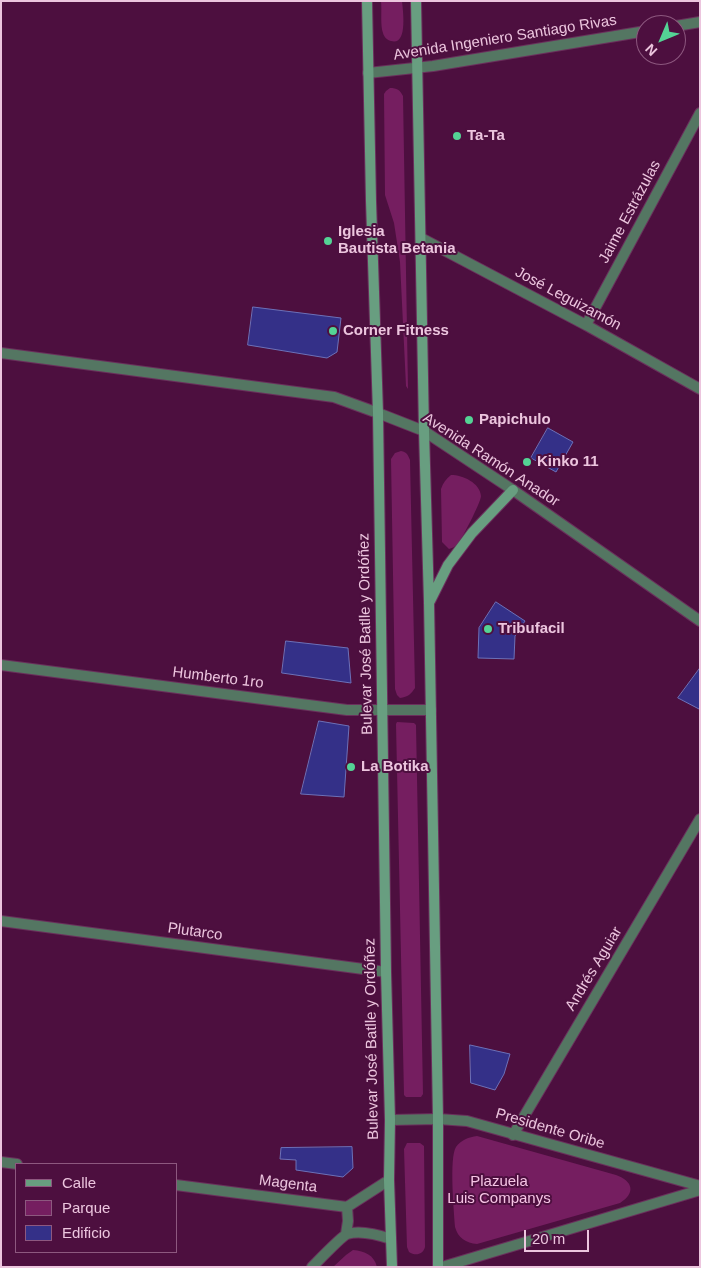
<!DOCTYPE html>
<meta charset="utf-8">
<style>
body{margin:0}
#map{position:relative;width:701px;height:1268px;overflow:hidden;background:#4d0f3f;font-family:Arial,sans-serif}
canvas{display:block}
.frame{position:absolute;inset:0;border:2px solid #ecc5de;pointer-events:none}
.legend{position:absolute;left:15px;top:1163px;width:162px;height:90px;box-sizing:border-box;background:#4d0f3f;border:1px solid #8d587f;margin:0;padding:6px 9px;list-style:none;font-size:15px;color:#ecc5de}
.legend li{display:flex;align-items:center;gap:10px;height:25px}
.legend b{width:25px;border:1px solid #8d587f}
.north{position:absolute;left:636px;top:15px;width:50px;height:50px;box-sizing:border-box;background:#4d0f3f;border:1px solid #8d587f;border-radius:50%;rotate:225deg;font-size:14px;font-weight:700;line-height:20px;text-align:center;color:#ecc5de}
.north::after{content:'';display:block;margin:auto;width:18px;height:22px;background:#54d395;clip-path:polygon(50% 0,100% 100%,50% 72%,0 100%)}
.scale{position:absolute;left:524px;top:1230px;width:65px;height:22px;box-sizing:border-box;border:2px solid #ecc5de;border-top:0;padding-left:6px;font-size:15px;line-height:18px;white-space:nowrap;color:#ecc5de;-webkit-text-stroke:4px #4d0f3f;paint-order:stroke}
</style>
<div id="map">
<canvas width="701" height="1268"></canvas>
<div class="frame"></div>
<ul class="legend">
<li><b style="height:6px;background:#689e80"></b>Calle</li>
<li><b style="height:14px;background:#751e60"></b>Parque</li>
<li><b style="height:14px;background:#343088"></b>Edificio</li>
</ul>
<div class="north">N</div>
<div class="scale">20 m</div>
</div>
<script>
const c = document.querySelector('canvas').getContext('2d');
c.lineJoin = 'round';
function fillPath(path, color) { c.fillStyle = color; c.fill(path, 'evenodd'); }
function trace(path, color, width, dash) { c.strokeStyle = color; c.lineWidth = width; c.lineCap = dash ? 'butt' : 'round'; c.setLineDash(dash || []); c.stroke(path); }
function write(font, color, halo, rows, align = 'center') {
  c.font = font + ' Arial,sans-serif'; c.lineWidth = 4; c.setLineDash([]); c.textBaseline = 'middle'; c.strokeStyle = halo; c.fillStyle = color; for (const [text, x, y, turn = 0] of rows) {
    c.save(); c.translate(x, y); c.rotate((+turn || 0) * Math.PI / 180); c.textAlign = isNaN(turn) ? turn : align; if (halo) c.strokeText(text, 0, 0); c.fillText(text, 0, 0); c.restore();
  }
}
const green = new Path2D(`
 M 381,1 L 402,1 C 403,11 408,46 391,41 C 387,40 384,37 383,33 C 380,26 382,10 381,1 Z
 M 390,88 C 397,88 400,90 403,96 L 408,389 L 406,386 L 400,262 L 394,223 L 385,195 L 384,94 L 386,91 Z
 M 401,451 C 407,452 408,455 410,460 L 415,688 C 411,694 408,697 400,698 L 397,695 L 395,689 L 391,459 L 395,453 Z
 M 451,475 C 463,475 480,483 481,496 C 481,502 461,541 457,545 C 454,547 452,548 449,549 L 442,542 L 441,489 C 443,483 446,479 451,475 Z
 M 397,722 L 414,723 L 416,725 L 423,1094 L 421,1097 L 406,1097 L 404,1095 L 396,724 Z
 M 477,1136 L 616,1175 C 633,1181 636,1193 620,1203 L 477,1244 C 466,1243 458,1238 455,1227 C 454,1211 449,1158 456,1147 C 461,1140 469,1137 477,1136 Z
 M 407,1143 L 420,1143 L 424,1146 L 425,1247 C 423,1255 415,1256 409,1252 L 407,1247 L 404,1149 Z
 M 353,1250 C 365,1251 374,1255 377,1267 L 333,1267 L 346,1255 Z`);
const building = new Path2D(`
 M 253,307 L 341,318 L 337,352 L 327,358 L 248,345 Z
 M 548,428 L 573,442 L 556,472 L 531,458 Z
 M 496,602 L 525,621 L 515,636 L 514,659 L 478,658 L 479,628 Z
 M 286,641 L 348,648 L 351,683 L 282,673 Z
 M 700,668 L 700,707 L 699,709 L 678,698 Z
 M 319,721 L 349,726 L 344,797 L 301,794 Z
 M 470,1045 L 510,1054 L 504,1074 L 495,1090 L 471,1083 Z
 M 352,1147 L 353,1168 L 343,1177 L 296,1170 L 296,1160 L 280,1159 L 281,1148 Z`);
const minor = new Path2D(`
 M 676,26 L 700,22
 M 368,73 L 433,66 L 646,31
 M 421,238 L 586,325 L 700,389
 M 586,325 L 700,113
 M 1,353 L 334,397 L 378,413
 M 1,665 L 347,710 L 431,710
 M 1,921 L 386,972
 M 513,1135 L 700,819
 M 1,1162 L 17,1164
 M 176,1185 L 347,1207 L 389,1180
 M 346,1234 L 348,1221 L 347,1207
 M 312,1267 C 318,1261 342,1236 347,1234 C 360,1230 379,1235 391,1239`);
const tertiary = new Path2D(`
 M 378,413 L 424,431 L 513,490 L 700,621
 M 390,1120 L 438,1119 L 467,1121 L 700,1186
 M 442,1267 L 700,1190`);
const secondary = new Path2D(`
 M 367,1 L 371,201 L 378,413 L 386,972 L 390,1120 L 389,1180 L 392,1267
 M 416,1 L 424,431 L 429,602 L 438,1119 L 438,1267
 M 430,601 L 448,565 L 472,533 L 513,490`);
const markers = [
 [457,136,5,"#54d395"],
 [328,241,5,"#54d395"],
 [333,331,5,"#54d395"],
 [469,420,5,"#54d395"],
 [527,462,5,"#54d395"],
 [488,629,5,"#54d395"],
 [351,767,5,"#54d395"]
];
const streetNames = [
 ["Avenida Ingeniero Santiago Rivas",505,38,-9],
 ["Jaime Estrázulas",630,212,-62],
 ["José Leguizamón",568,299,28],
 ["Avenida Ramón Anador",491,460,33],
 ["Bulevar José Batlle y Ordóñez",366,634,-91],
 ["Humberto 1ro",218,678,7],
 ["Plutarco",195,932,8],
 ["Andrés Aguiar",594,969,-59],
 ["Bulevar José Batlle y Ordóñez",372,1039,-91],
 ["Presidente Oribe",550,1129,16],
 ["Magenta",288,1184,7]
];
const poiNames = [
 ["Ta-Ta",467,136],
 ["Iglesia",338,232],
 ["Bautista Betania",338,249],
 ["Corner Fitness",343,331],
 ["Papichulo",479,420],
 ["Kinko 11",537,462],
 ["Tribufacil",498,629],
 ["La Botika",361,767]
];
const parkNames = [
 ["Plazuela",499,1182],
 ["Luis Companys",499,1199]
];
fillPath(green, '#751e60');
fillPath(building, '#343088');
trace(building, '#6c71b8', 1);
trace(minor, '#6a305c', 12);
trace(tertiary, '#6a305c', 12);
trace(secondary, '#6a305c', 12);
trace(minor, '#547662', 10);
trace(tertiary, '#547662', 10);
trace(secondary, '#689e80', 10);
for (const [x, y, r, color] of markers) { const dot = new Path2D(); dot.arc(x, y, r, 0, 2 * Math.PI); c.fillStyle = color; c.fill(dot); trace(dot, '#4d0f3f', 2); }
write('15px', '#ecc5de', '#4d0f3f', streetNames);
write('bold 15px', '#ecc5de', '#4d0f3f', poiNames, 'left');
write('15px', '#f6c5e5', '#4d0f3f', parkNames);
</script>
